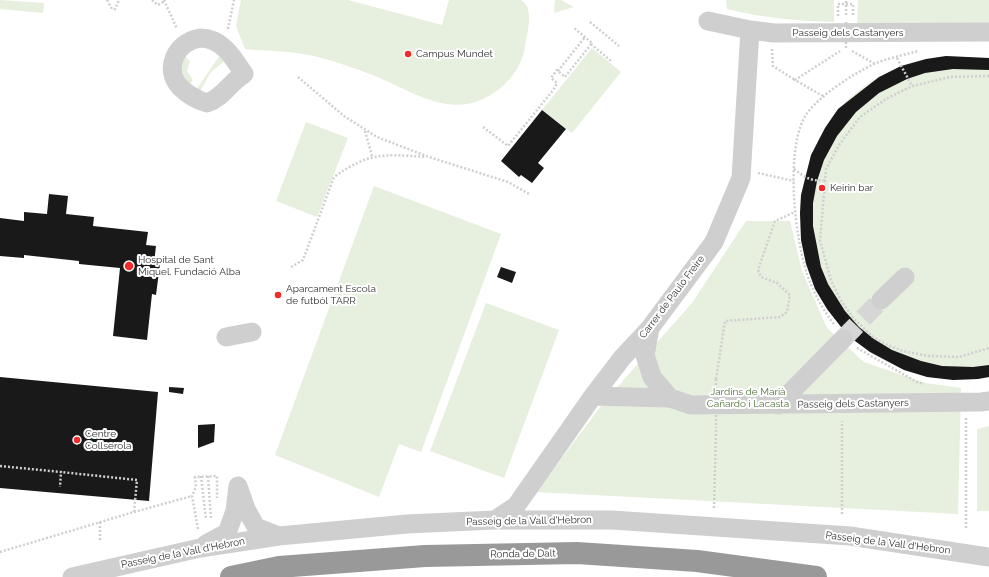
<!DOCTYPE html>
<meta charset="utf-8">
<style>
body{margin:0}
canvas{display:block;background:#fff}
</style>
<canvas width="989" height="577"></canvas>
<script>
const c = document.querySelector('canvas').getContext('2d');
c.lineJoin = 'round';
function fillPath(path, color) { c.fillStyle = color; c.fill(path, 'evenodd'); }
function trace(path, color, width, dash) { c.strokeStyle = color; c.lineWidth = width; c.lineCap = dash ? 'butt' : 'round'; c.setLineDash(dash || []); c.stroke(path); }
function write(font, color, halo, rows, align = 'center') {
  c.font = font + ' Raleway,sans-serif'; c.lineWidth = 4; c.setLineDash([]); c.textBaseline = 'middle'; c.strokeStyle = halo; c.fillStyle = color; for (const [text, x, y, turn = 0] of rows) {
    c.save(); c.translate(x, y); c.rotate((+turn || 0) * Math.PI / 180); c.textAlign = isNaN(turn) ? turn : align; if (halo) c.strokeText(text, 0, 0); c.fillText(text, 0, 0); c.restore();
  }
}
const green = new Path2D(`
 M 0,0 L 44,3 L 43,13 L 0,9 Z
 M 241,0 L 348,0 L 442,25 L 449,0 L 521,0 C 535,8 527,33 525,46 C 523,63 513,78 499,89 C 456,123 418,94 375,76 C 357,69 337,62 318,57 C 295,51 268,51 245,49 L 236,26 Z
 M 555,0 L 561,0 L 574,7 L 554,13 Z
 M 726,0 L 834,0 L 834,22 C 797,21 763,18 727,9 Z
 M 858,0 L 989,0 L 989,25 L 857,26 Z
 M 592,48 L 621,72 L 572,133 L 542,110 Z
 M 222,52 L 227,59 L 211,72 L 200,91 L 196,90 Z
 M 183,55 L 190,61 L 187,71 L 193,80 L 189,86 L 180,71 Z
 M 946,56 L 989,58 L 989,377 C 967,382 948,379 926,374 C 919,373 910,372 903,369 C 825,339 784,254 806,174 C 812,151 822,128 838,110 C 866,78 906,62 946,56 Z
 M 306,122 L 348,138 L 317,217 L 276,201 Z
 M 374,186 L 501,234 L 421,452 L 399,444 L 379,497 L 275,455 Z
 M 746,221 L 790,221 L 802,271 L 827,328 L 864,362 L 925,383 L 961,388 L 958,514 L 536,492 L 604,402 L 692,303 Z
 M 486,303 L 559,330 L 504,478 L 430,451 Z
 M 989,426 L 989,511 L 977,511 L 977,429 Z`);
const building = new Path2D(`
 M 946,56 L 989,58 L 989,70 L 953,69 L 925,73 L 907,79 L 879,93 L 856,112 L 837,136 L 824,160 L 817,181 L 813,203 L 813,226 L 821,267 L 828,284 L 845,311 L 859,327 L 874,339 L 892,350 L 921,361 L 942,366 L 973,367 L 989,365 L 989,377 L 978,379 L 953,380 L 927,377 L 904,370 L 870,352 L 855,341 L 841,327 L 827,309 L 815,289 L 806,264 L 801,240 L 800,213 L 801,195 L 811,155 L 825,128 L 838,109 L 879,77 L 901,66 L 926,59 Z
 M 542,110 L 566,129 L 538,163 L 544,168 L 532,183 L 521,175 L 519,177 L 501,161 Z
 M 49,194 L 68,196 L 66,214 L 94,217 L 93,226 L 148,232 L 146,245 L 156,246 L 154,263 L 160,264 L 156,295 L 152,294 L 147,340 L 113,336 L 120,268 L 79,264 L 79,261 L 24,255 L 24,258 L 0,256 L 0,218 L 24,221 L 24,212 L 47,214 Z
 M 501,267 L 516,272 L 512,283 L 497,277 Z
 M 0,377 L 158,392 L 149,501 L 0,488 Z
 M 169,387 L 184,388 L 183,394 L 169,392 Z
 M 215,424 L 214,442 L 198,448 L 198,425 Z`);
const minorTunnel = new Path2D(`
 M 843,339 L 881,300`);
const path = new Path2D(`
 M 107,0 L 112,9 L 115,9 L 119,0
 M 152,0 L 158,5 L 165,1
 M 164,0 L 177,29
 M 846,15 L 846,0
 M 838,16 L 838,4 L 853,4 L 853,16
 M 590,22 L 619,46
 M 228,29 L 234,0
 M 591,44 L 611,61
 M 772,49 L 773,66 L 795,80
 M 852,51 L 875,64
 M 897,58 L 912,86
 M 558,71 L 585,37
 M 989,76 L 950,77 L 912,86 L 886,99 L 860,117 L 839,145 L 826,169 L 820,240 L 831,281 L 842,302 L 854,319 L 873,337 L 887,345 L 903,351 L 929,356 L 959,357 L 989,348
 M 298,77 L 344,116 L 377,137 L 429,157 L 508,182 L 529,194
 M 823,96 L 795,80 L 840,51
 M 483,127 L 508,146 L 554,89 L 557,83 L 551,78 L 557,70 L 565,77 L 592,43 L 573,27
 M 365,131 L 372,156
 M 794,169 C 804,177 811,182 825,180
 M 758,173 L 794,181
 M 291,267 L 303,260 L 334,177 C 369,152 385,154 426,157
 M 834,324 C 824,311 816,297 810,282 C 795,246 783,144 808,112 C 822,94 853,74 874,64 C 888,58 904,55 918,51
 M 857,348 L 917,382 L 924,384
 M 716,379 L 725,321 L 780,317 L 787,312 L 790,295 L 777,283 L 761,277 L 758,270 L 775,221 L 795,212
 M 966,418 L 966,529
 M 0,466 L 61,472 L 60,487
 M 201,476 L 206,519
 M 208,476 L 211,519
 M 714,508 L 716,428
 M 134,512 L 192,496
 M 842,514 L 842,421
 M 100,522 L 100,541
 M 198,529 L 192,496 L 196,487 L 195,477 L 217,476 L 217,498
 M 0,552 L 134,512 L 137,480 L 61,472`);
const minor = new Path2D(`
 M 708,21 L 750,30 L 774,33 L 989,32
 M 200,38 C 222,38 233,57 244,74 C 229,83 223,98 207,103 C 197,100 188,95 180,87 C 163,69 176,42 200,38 Z
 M 881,300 L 905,277
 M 650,328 L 645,355 L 652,377 L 670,398
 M 226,337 L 252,332
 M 593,396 L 670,398 L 691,405 L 981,402 L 989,401
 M 778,405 L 843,339
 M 239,489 L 246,509 L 256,527 L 279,536
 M 495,520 L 516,506 L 593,396 L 622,358 L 650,328 L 714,242 L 741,178 L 750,30
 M 206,544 L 227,533 L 235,511 L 238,486
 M 72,577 L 200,548 L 279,536 L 407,524 L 495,520 L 612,520 L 850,536 L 989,557`);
const highway = new Path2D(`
 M 231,577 L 279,567 L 425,556 L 577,553 L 697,561 L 816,577`);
const pathBridge = new Path2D(`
 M 846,48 L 846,22
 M 716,379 L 716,428`);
const markers = [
 [408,54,4,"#f22b2a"],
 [822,188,4,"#f22b2a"],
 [129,266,5,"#f22b2a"],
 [278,295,4,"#f22b2a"],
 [77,440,4,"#f22b2a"]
];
const streetNames = [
 ["Passeig dels Castanyers",848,33],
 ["Carrer de Paulo Freire",672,297,-53],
 ["Passeig dels Castanyers",853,404,-1],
 ["Passeig de la Vall d'Hebron",529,521,-1],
 ["Passeig de la Vall d'Hebron",888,543,7],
 ["Passeig de la Vall d'Hebron",183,553,-11],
 ["Ronda de Dalt",523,554,-1]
];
const poiNames = [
 ["Campus Mundet",416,54],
 ["Keirin bar",830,188],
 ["Hospital de Sant",138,260],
 ["Miquel. Fundació Alba",138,272],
 ["Aparcament Escola",286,289],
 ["de futból TARR",286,301],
 ["Centre",85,434],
 ["Collserola",85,446]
];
const parkNames = [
 ["Jardins de Marià",748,392],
 ["Cañardo i Lacasta",748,404]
];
fillPath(green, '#e7efdf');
fillPath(building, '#191919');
trace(minorTunnel, '#d6d6d6', 19, [19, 10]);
trace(path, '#cfcfcf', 2.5, [2, 2]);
trace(minor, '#cfcfcf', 19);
trace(highway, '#999', 22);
trace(pathBridge, '#cfcfcf', 2.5, [2, 2]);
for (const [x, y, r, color] of markers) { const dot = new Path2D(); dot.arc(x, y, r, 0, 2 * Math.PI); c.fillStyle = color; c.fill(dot); trace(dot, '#fff', 1.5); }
write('10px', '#323232', '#fff', streetNames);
write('10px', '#323232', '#fff', poiNames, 'left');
write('10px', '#50723b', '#fff', parkNames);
</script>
